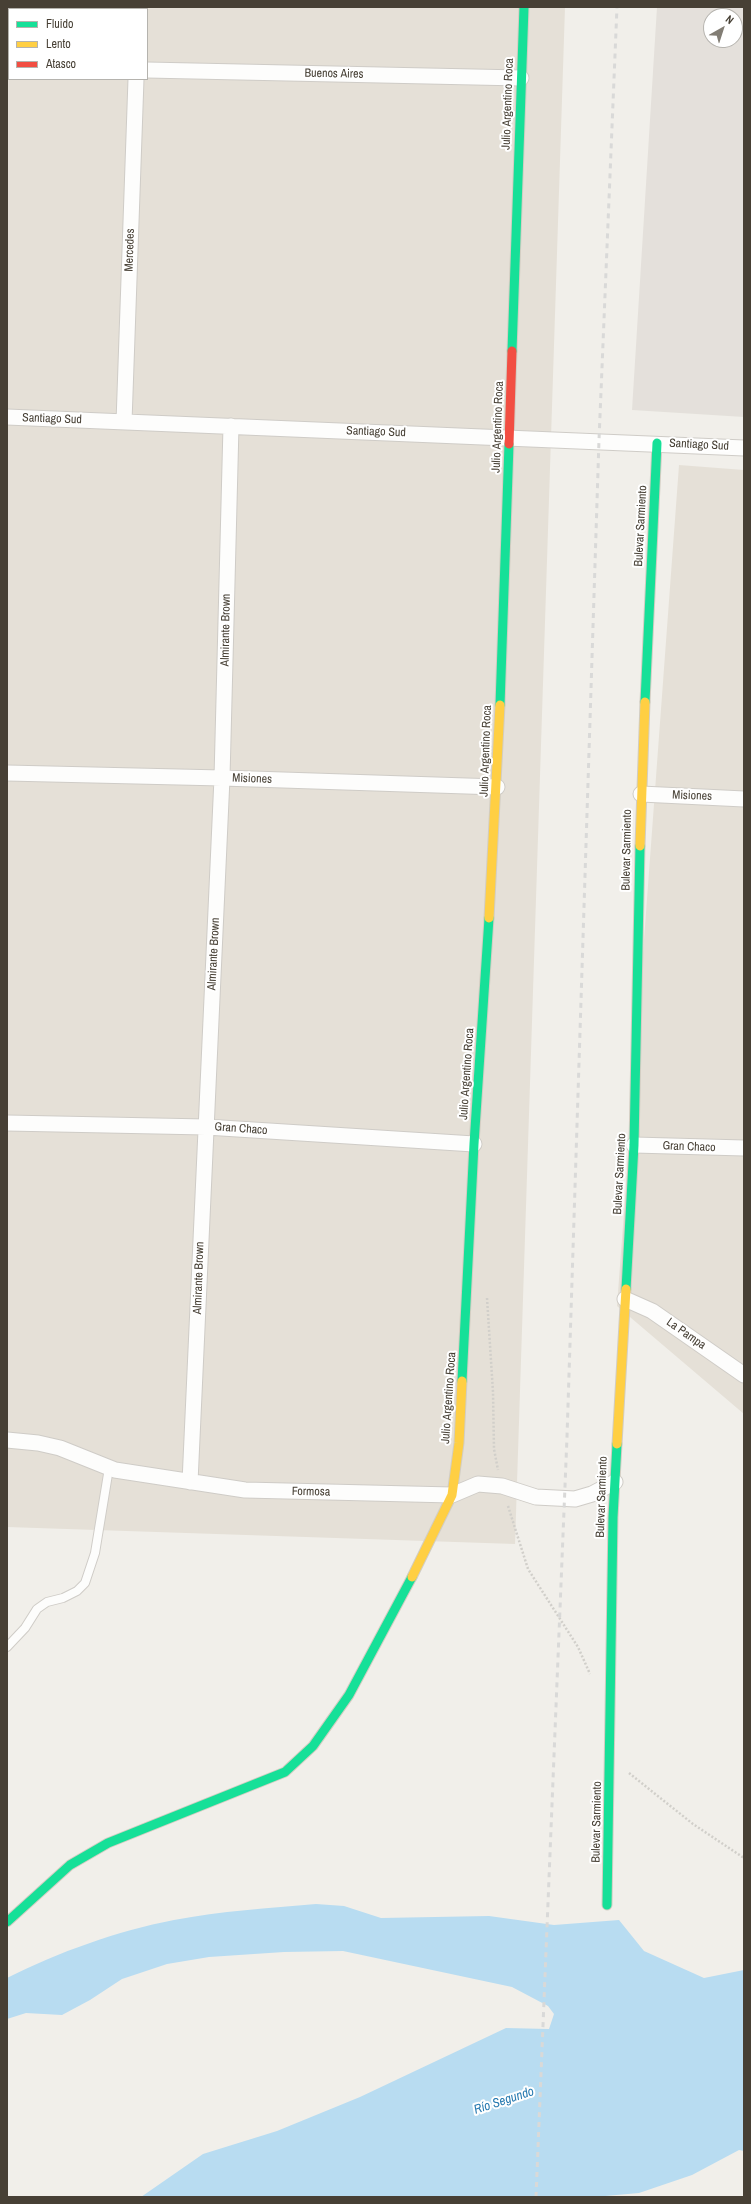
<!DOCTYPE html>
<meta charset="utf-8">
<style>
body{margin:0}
#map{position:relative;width:751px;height:2204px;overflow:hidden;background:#f1efea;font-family:"Archivo Narrow",sans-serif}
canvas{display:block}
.frame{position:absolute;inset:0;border:8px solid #474035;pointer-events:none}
.legend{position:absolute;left:8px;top:8px;width:140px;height:72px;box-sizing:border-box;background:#fff;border:1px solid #b5b3ae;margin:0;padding:5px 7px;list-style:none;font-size:12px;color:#474035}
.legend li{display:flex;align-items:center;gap:8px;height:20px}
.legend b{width:20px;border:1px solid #b5b3ae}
.north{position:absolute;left:703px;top:8px;width:40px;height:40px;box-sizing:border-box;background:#fff;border:1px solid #b5b3ae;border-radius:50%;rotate:39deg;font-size:11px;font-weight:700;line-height:16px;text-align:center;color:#474035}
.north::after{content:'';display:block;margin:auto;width:14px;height:18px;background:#827d74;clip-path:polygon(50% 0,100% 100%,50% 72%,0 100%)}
</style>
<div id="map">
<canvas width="751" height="2204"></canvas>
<div class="frame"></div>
<ul class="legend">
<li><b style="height:5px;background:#16e098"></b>Fluido</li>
<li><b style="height:5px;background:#ffcf43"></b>Lento</li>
<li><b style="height:5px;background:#f24e42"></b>Atasco</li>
</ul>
<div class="north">N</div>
</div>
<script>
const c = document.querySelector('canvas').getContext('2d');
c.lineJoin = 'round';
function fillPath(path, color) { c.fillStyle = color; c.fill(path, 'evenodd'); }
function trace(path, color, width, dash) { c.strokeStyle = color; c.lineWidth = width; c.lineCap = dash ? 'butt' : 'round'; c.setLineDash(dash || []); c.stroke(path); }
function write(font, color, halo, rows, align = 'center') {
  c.font = font + ' "Archivo Narrow",sans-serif'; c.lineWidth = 4; c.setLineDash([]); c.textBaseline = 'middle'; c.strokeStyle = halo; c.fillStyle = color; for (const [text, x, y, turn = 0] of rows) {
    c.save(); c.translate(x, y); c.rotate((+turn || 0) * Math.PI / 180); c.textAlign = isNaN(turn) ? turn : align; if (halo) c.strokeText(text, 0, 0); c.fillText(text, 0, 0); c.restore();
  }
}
const residential = new Path2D(`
 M 7,7 L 565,7 L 515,1544 L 7,1527 ZM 9,9 L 147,9 L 147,79 L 9,79 Z
 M 679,465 L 744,470 L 744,1414 L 617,1306 Z`);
const industrial = new Path2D(`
 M 657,7 L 744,7 L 744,417 L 632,410 ZM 711,16 L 735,16 L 735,40 L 711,40 Z`);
const water = new Path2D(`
 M 316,1904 L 344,1906 L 381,1918 L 489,1916 L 554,1925 L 619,1920 L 644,1951 L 704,1978 L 744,1970 L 744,2151 L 739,2150 L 692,2175 L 639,2193 L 594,2197 L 141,2197 L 203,2154 L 277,2131 L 360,2097 L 506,2028 L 549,2029 L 554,2014 L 548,2006 L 512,1987 L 343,1951 L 284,1952 L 209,1957 L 167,1964 L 122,1979 L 90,2000 L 62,2015 L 26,2013 L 7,2019 L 7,1978 C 59,1952 117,1931 174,1920 C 221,1911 269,1908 316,1904 Z`);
const path = new Path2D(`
 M 487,1298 L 493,1392 L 494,1449 L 498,1470
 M 508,1506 L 528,1569 L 578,1647 L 590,1674
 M 629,1773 L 693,1824 L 744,1858`);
const lane = new Path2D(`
 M 7,1647 L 25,1628 L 37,1609 L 47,1602 L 63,1598 L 77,1591 L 85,1583 L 95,1553 L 109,1468`);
const street = new Path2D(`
 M 7,64 L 9,64
 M 147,70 L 521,78
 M 7,417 L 744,448
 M 124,422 L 136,79
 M 7,773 L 222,778 L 497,787
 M 641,794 L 744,799
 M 7,1123 L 206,1127 L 474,1144
 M 634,1145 L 744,1148
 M 625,1299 L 652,1311 L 744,1375
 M 7,1440 L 38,1443 L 60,1448 L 115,1470 L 245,1490 L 452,1495 L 478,1484 L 502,1486 L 536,1497 L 575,1499 L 592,1494 L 615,1482
 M 190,1482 L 222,778 L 231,426`);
const fast = new Path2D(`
 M 512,351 L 524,7
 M 645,702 L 657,443
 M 500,705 L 509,444
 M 626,1289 L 634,1145 L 640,846
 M 462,1381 L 474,1144 L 489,918
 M 607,1905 L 613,1517 L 617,1444
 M 7,1922 L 70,1865 L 108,1843 L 285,1772 L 313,1746 L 349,1695 L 412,1577`);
const slow = new Path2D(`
 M 640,846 L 645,702
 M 489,918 L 500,705
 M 617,1444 L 626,1289
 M 412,1577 L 452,1495 L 459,1443 L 462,1381`);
const jam = new Path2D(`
 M 509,444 L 512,351`);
const rail = new Path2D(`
 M 536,2197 L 567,1437 L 599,440 L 617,7`);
const streetNames = [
 ["Buenos Aires",334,74,1],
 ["Julio Argentino Roca",508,104,-88],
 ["Mercedes",130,250,-88],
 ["Santiago Sud",52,419,2],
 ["Julio Argentino Roca",498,427,-88],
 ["Santiago Sud",376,432,2],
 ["Santiago Sud",699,445,3],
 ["Bulevar Sarmiento",641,526,-87],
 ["Almirante Brown",226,630,-89],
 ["Julio Argentino Roca",486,751,-88],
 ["Misiones",252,779,2],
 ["Misiones",692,796,2],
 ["Bulevar Sarmiento",627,850,-89],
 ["Almirante Brown",214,954,-87],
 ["Julio Argentino Roca",467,1074,-86],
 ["Gran Chaco",241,1129,4],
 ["Gran Chaco",689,1147,2],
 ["Bulevar Sarmiento",620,1174,-87],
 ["Almirante Brown",199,1278,-88],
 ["La Pampa",686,1334,35],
 ["Julio Argentino Roca",449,1398,-86],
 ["Formosa",311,1492,1],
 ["Bulevar Sarmiento",602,1497,-88],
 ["Bulevar Sarmiento",597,1822,-89]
];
const waterNames = [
 ["Río Segundo",504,2101,-18]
];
fillPath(residential, '#e5e0d7');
fillPath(industrial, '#e4e0db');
fillPath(water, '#b8dcf1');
trace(lane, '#cfccc7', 10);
trace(street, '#cfccc7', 17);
trace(fast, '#d2cdc2', 11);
trace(slow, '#d2cdc2', 11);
trace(jam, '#d2cdc2', 11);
trace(path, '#d1cfca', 2.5, [2, 2]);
trace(lane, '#fdfdfc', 8);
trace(street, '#fdfdfc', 15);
trace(fast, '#16e098', 9);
trace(slow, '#ffcf43', 9);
trace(jam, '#f24e42', 9);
trace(rail, '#d9d9d8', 3, [5, 5]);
write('12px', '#474035', '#fff', streetNames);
write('italic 13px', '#287bb1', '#fff', waterNames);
</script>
